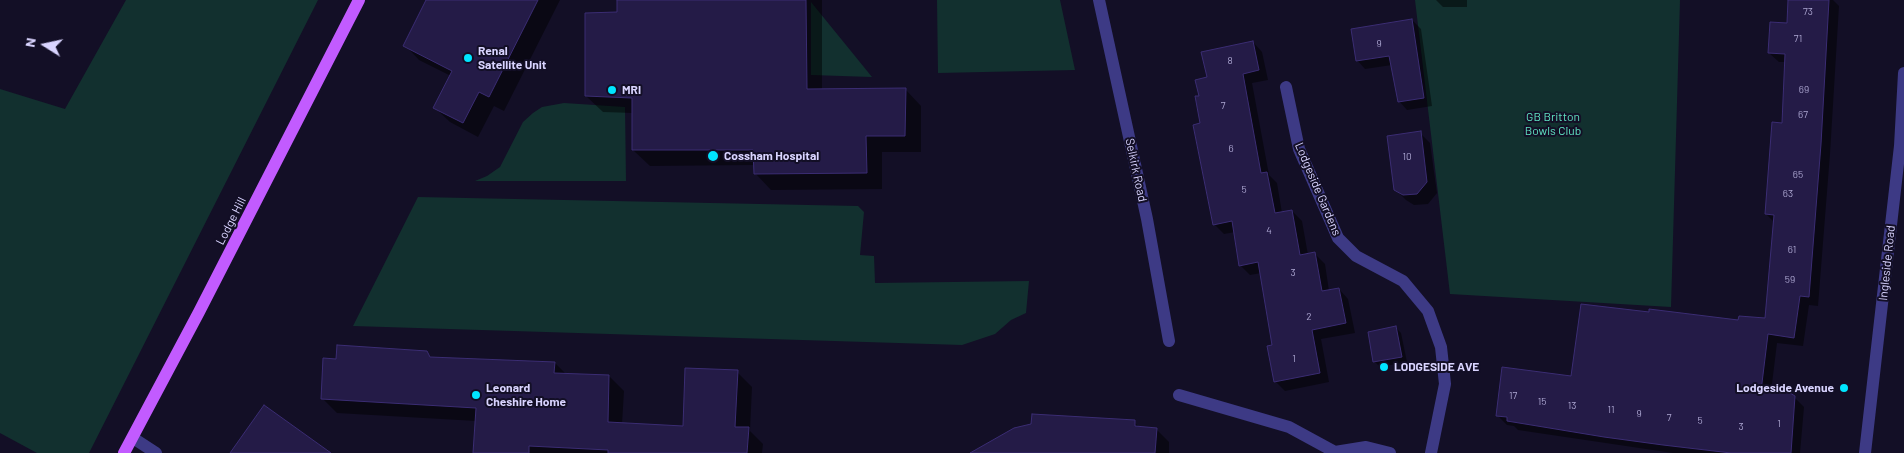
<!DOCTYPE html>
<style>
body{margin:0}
#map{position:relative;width:1904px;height:453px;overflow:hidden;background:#130f26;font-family:Barlow,sans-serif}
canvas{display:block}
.north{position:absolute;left:20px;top:20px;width:50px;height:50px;-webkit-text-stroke:4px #130f26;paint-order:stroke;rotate:280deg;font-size:14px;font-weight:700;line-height:20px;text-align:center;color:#d9d4ff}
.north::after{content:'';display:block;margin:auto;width:18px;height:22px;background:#d9d4ff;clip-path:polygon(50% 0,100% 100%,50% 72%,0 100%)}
</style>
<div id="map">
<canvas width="1904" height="453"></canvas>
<div class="north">N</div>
</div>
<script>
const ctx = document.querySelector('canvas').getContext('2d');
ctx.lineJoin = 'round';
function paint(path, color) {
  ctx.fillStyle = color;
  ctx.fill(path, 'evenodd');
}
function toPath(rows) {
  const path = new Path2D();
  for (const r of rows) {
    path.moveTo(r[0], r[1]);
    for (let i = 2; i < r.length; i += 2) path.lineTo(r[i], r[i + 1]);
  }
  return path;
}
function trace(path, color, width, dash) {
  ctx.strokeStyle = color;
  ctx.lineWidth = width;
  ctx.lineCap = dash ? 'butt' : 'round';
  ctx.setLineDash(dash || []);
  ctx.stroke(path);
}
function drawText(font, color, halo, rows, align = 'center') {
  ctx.font = font + ' Barlow,sans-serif';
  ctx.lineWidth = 4;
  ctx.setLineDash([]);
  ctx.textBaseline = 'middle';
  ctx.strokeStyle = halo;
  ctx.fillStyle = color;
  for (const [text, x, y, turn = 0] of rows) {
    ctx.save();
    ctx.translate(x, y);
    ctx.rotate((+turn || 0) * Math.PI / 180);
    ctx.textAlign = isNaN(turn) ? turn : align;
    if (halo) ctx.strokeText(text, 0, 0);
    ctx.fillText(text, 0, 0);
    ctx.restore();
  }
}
paint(toPath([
 [126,0,318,0,89,453,37,453,0,433,0,89,65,109],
 [937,0,1060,0,1075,70,938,73],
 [1415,0,1680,0,1671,307,1450,294],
 [811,2,872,77,811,75],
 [564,103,625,107,626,181,475,181,487,176,500,167,523,122,533,113,542,107],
 [418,197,858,206,864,212,860,255,874,256,875,283,1029,281,1026,313,1011,320,995,334,962,345,353,326]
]), '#12302f');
paint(toPath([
 [428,0,560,0,504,111,494,106,478,137,450,122,435,108,451,76,419,60,405,45],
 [618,0,822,0,822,90,905,89,921,106,921,152,882,152,882,189,771,190,755,173,755,165,650,166,633,150,633,113,603,112,586,96,619,14],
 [1436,0,1467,0,1467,7,1443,7],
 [1790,0,1833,0,1839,6,1830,154,1818,306,1809,305,1803,346,1777,343,1771,392,1794,397,1804,407,1800,453,1673,453,1518,430,1514,426,1507,425,1498,416,1573,378,1739,321,1767,320,1775,223,1766,214,1784,124,1786,62,1779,62,1769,53,1788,25],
 [1412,20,1421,29,1432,106,1407,110,1399,101,1392,65,1365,69,1357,60],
 [1253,42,1262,52,1268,80,1252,83,1269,175,1277,183,1282,213,1292,211,1302,221,1308,255,1315,254,1325,264,1329,291,1339,289,1348,299,1355,333,1321,339,1329,382,1285,391,1275,381,1273,346,1261,273,1250,275,1240,265,1235,232,1224,234,1214,224,1202,124,1201,97,1208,78],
 [1420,133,1430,143,1437,193,1428,204,1414,205,1406,200,1395,189],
 [1396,328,1401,333,1407,362,1380,367,1375,362],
 [427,352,433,359,555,363,566,374,609,376,624,391,622,424,684,427,737,372,752,387,750,431,763,444,762,453,474,453,476,421,337,413,322,398,337,360],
 [1134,422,1140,428,1156,429,1169,442,1169,453,999,453]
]), '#0007');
const building = toPath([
 [426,0,538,0,489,97,479,92,463,123,433,108,452,71,403,46,426,0],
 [617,0,806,0,807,89,906,88,905,136,866,136,867,173,754,174,753,150,632,150,632,98,585,96,585,13,617,12,617,0],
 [1788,0,1829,0,1821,144,1809,297,1800,296,1794,338,1768,334,1761,391,1785,390,1795,396,1791,453,1731,453,1663,445,1604,437,1507,421,1507,417,1496,416,1502,367,1571,376,1581,304,1649,312,1649,309,1738,320,1739,316,1765,318,1774,215,1765,214,1772,122,1782,123,1785,54,1768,53,1770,22,1787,23,1788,0],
 [1412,19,1424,98,1398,102,1389,56,1356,61,1351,29,1412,19],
 [1253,41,1259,70,1243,74,1261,173,1267,172,1275,213,1292,210,1300,255,1315,252,1322,291,1339,288,1346,323,1312,330,1320,373,1274,382,1267,346,1272,345,1258,262,1239,266,1232,221,1213,225,1193,125,1200,123,1195,96,1199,96,1195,80,1207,77,1201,52,1253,41],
 [1421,131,1427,182,1417,194,1403,195,1394,190,1387,136,1421,131],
 [1396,326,1402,357,1373,362,1368,332,1396,326],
 [337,345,427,351,430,357,555,362,554,373,609,375,608,422,683,426,685,368,738,370,735,427,749,427,747,453,608,453,608,450,529,446,529,453,473,453,476,408,321,399,323,358,336,359,337,345],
 [264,405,331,453,230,453,264,405],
 [1032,414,1135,420,1135,426,1157,428,1155,453,970,453,1014,428,1031,424,1032,414]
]);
paint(building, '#241b47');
trace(building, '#3b2d73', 1);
trace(toPath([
 [1099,0,1147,219,1169,341],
 [1286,87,1299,149,1338,238,1356,256,1403,281,1428,311,1441,347,1445,384,1431,453],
 [1179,395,1289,427,1335,452],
 [133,438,156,453],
 [1335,452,1366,447,1390,453],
 [1865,453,1900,146,1904,73]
]), '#3d3a85', 12);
trace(toPath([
 [124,453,199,312,359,0]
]), '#c25bff', 12);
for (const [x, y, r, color] of [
 [468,58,5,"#00e5ff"],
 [612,90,5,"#00e5ff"],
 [713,156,6,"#00e5ff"],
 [1384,367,5,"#00e5ff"],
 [1844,388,5,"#00e5ff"],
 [476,395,5,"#00e5ff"]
]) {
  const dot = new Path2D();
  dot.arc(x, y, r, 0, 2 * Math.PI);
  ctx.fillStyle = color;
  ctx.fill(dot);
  trace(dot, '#130f26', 2);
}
drawText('10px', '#aca6d1', null, [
 ["73",1808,12],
 ["71",1798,39],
 ["9",1379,44],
 ["8",1230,61],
 ["69",1804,90],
 ["7",1223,106],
 ["67",1803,115],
 ["6",1231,149],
 ["10",1407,157],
 ["65",1798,175],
 ["5",1244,190],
 ["63",1788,194],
 ["4",1269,231],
 ["61",1792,250],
 ["3",1293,273],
 ["59",1790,280],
 ["2",1309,317],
 ["1",1294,359],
 ["17",1513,396],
 ["15",1542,402],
 ["13",1572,406],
 ["11",1611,410],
 ["9",1639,414],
 ["7",1669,418],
 ["5",1700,421],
 ["1",1779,424],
 ["3",1741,427]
]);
drawText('bold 12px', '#d9d4ff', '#130f26', [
 ["Renal",478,51],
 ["Satellite Unit",478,65],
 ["MRI",622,90],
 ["Cossham Hospital",724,156],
 ["LODGESIDE AVE",1394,367],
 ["Leonard",486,388],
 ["Cheshire Home",486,402],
 ["Lodgeside Avenue",1834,388,"right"]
], 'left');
drawText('12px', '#5fe0c0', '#130f26', [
 ["GB Britton",1553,117],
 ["Bowls Club",1553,131]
]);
drawText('12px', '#d9d4ff', '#130f26', [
 ["Selkirk Road",1136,170,78],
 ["Lodgeside Gardens",1318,189,67],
 ["Lodge Hill",231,221,-63],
 ["Ingleside Road",1887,263,-84]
]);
</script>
